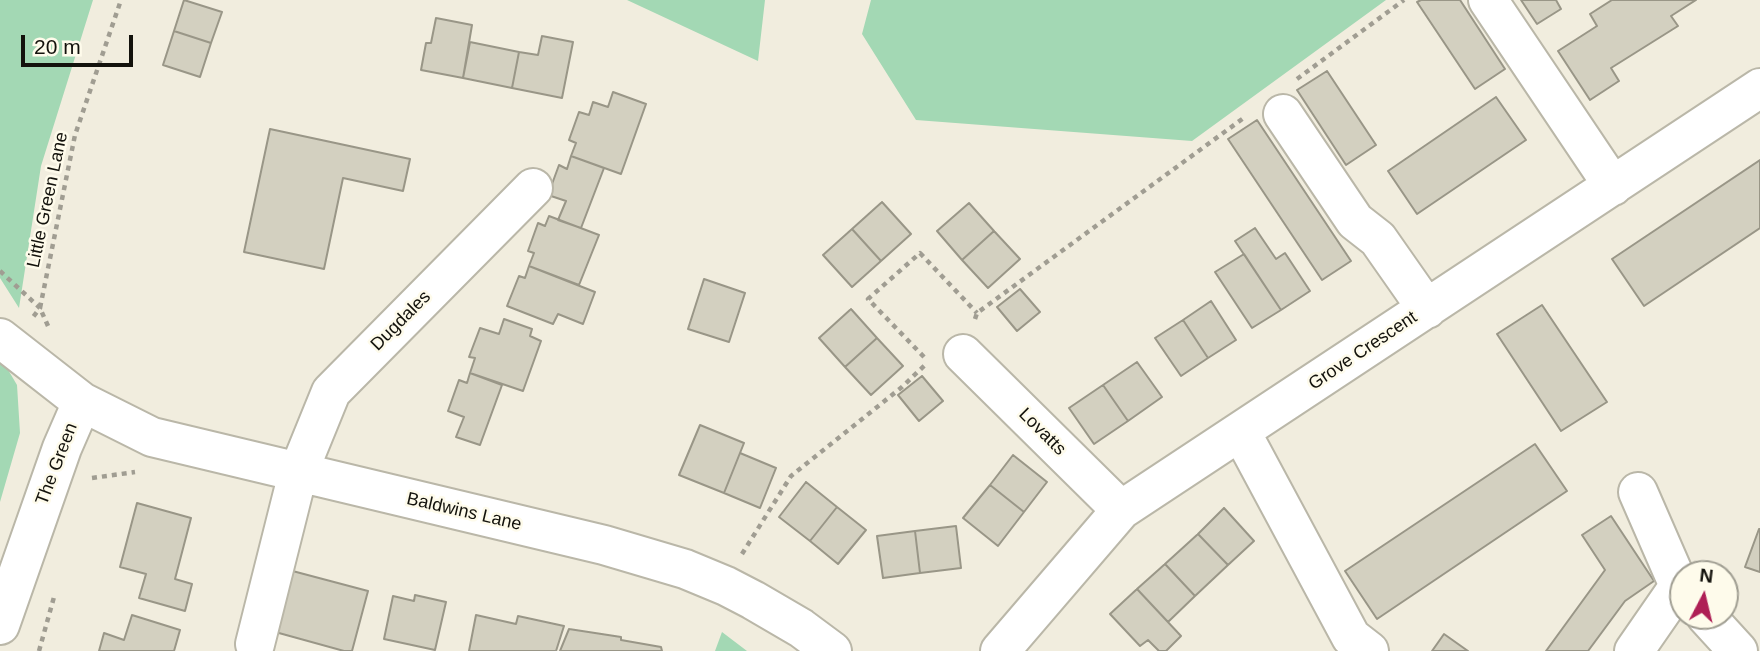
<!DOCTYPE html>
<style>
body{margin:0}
#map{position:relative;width:1760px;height:651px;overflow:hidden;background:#f1edde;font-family:Helvetica,sans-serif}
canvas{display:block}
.north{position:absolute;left:1669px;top:560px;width:70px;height:70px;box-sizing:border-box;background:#fefbeb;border:2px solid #a09e92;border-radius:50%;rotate:7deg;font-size:19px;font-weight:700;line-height:28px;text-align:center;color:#13120c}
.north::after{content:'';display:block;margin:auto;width:24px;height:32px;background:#ae1f55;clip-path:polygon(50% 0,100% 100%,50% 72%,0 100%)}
.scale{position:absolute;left:21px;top:35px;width:112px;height:32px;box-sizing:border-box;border:4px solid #13120c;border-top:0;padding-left:9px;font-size:21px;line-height:24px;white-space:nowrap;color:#13120c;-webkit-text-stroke:5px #fefbeb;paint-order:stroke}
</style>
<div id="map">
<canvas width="1760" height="651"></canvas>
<div class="north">N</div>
<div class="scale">20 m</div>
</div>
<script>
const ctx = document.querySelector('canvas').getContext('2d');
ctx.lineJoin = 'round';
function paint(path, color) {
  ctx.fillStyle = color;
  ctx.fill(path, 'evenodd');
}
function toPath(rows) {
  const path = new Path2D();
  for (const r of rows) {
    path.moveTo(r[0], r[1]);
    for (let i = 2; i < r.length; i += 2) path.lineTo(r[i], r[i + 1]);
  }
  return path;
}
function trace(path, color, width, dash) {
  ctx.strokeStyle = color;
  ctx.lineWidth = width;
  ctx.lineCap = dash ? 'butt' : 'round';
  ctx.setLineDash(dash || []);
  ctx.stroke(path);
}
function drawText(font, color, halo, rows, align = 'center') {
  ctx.font = font + ' Helvetica,sans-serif';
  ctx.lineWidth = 5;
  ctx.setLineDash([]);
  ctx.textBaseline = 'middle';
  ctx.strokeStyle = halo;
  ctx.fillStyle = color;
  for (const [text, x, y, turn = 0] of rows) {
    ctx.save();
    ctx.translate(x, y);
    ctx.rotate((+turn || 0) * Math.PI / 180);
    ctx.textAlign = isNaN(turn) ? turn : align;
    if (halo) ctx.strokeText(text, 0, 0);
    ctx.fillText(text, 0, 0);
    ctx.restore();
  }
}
paint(toPath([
 [0,0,93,0,41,166,19,308,0,278],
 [627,0,765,0,758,61],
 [871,0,1386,0,1192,141,916,120,862,34],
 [0,362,7,368,17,385,20,433,0,502],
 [722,632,747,651,715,651]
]), '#a3d8b4');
const building = toPath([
 [184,0,222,12,211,43,174,31,184,0],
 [1421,0,1460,0,1505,69,1475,89,1417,2,1421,0],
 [1521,0,1556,0,1561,9,1537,24,1521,0],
 [1612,0,1696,0,1671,16,1678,26,1611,68,1619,81,1590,100,1558,51,1597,26,1590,14,1612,0],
 [436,18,472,25,463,78,421,70,426,43,431,43,436,18],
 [174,31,211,43,200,77,163,65,174,31],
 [542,36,573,42,562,98,512,88,519,52,538,55,542,36],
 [470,42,519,52,512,88,463,78,470,42],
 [1327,71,1376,145,1346,165,1297,90,1327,71],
 [613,92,646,104,621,174,571,156,576,143,569,140,579,112,589,115,593,102,608,107,613,92],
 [1496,97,1526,140,1417,214,1388,171,1496,97],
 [1257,120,1351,261,1322,280,1228,139,1257,120],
 [270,129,410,159,403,191,343,178,324,269,244,252,270,129],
 [571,156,604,168,581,228,558,220,566,201,548,195,559,165,567,169,571,156],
 [1760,160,1760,228,1644,306,1612,259,1760,160],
 [882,202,911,234,881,261,852,229,882,202],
 [969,203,994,231,962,260,937,231,969,203],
 [549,216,599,235,579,285,529,266,534,253,528,251,538,223,545,226,549,216],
 [1255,228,1276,259,1285,253,1310,291,1281,310,1235,241,1255,228],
 [852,229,881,261,852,287,823,255,852,229],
 [994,231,1020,259,988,288,962,260,994,231],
 [1244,254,1281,310,1252,328,1215,272,1244,254],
 [529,266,595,292,583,324,558,314,553,324,507,306,519,276,525,278,529,266],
 [704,279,745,293,729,342,688,329,704,279],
 [1020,289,1040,312,1017,331,997,307,1020,289],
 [1211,301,1236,340,1208,358,1183,320,1211,301],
 [1542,305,1607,402,1561,431,1497,334,1542,305],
 [851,309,877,338,845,367,819,338,851,309],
 [504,319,532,329,530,336,541,341,523,391,470,373,475,358,469,357,480,328,499,334,504,319],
 [1183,320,1208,358,1181,376,1155,338,1183,320],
 [877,338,903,366,871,395,845,367,877,338],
 [1137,362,1162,397,1128,421,1103,385,1137,362],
 [470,373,502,385,480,445,456,437,464,417,448,411,459,380,467,383,470,373],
 [922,376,943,401,919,421,898,395,922,376],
 [1103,385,1128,421,1094,444,1069,408,1103,385],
 [700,425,744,443,724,493,679,475,700,425],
 [1535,444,1567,491,1377,619,1345,571,1535,444],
 [740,453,776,468,760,508,724,493,740,453],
 [1013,455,1047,482,1024,512,990,485,1013,455],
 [806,482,837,507,810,541,779,517,806,482],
 [990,485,1024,512,998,546,963,518,990,485],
 [137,503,191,518,175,579,192,584,185,611,139,598,146,574,120,567,137,503],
 [837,507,866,530,838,564,810,541,837,507],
 [1224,508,1254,541,1228,565,1198,534,1224,508],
 [1611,516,1654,581,1625,601,1588,651,1546,651,1605,570,1582,535,1611,516],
 [956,526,961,568,920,573,915,531,956,526],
 [1759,529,1760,529,1760,572,1745,567,1759,529],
 [915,531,920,573,883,578,877,536,915,531],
 [1198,534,1228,565,1195,596,1165,564,1198,534],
 [1165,564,1195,596,1168,622,1137,589,1165,564],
 [285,569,368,591,352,651,344,651,268,630,285,569],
 [1137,589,1181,636,1166,651,1159,651,1148,640,1140,646,1110,614,1137,589],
 [415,595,446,602,435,650,384,639,393,596,414,601,415,595],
 [132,615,180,630,174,651,99,651,104,633,124,640,132,615],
 [476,615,516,624,518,616,564,626,556,651,469,651,476,615],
 [569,629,621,637,621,640,661,647,662,651,560,651,569,629],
 [1444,634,1468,651,1432,651,1444,634]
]);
paint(building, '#d3d0c0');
trace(building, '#999687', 2);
const minor = toPath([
 [1488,0,1613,186],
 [1283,114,1355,221,1378,239,1427,309],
 [0,338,82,402,152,437,604,545,685,569,726,586,753,600,801,628,832,651],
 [963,354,1121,510],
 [1241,432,1351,637,1369,651],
 [1706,616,1738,651],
 [0,625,62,448,82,402],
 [255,644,298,473,331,392,533,188],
 [1000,651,1121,510,1760,88],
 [1634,651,1679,586,1638,492]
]);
trace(minor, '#bab7a8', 42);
trace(toPath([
 [1297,79,1404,0],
 [0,271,40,308,33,317],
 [975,319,977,313,1245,117],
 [48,326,40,308,75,135,121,0],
 [924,357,868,299,920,253,977,313],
 [92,478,135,472],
 [742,554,791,476,902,387,926,364],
 [39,651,54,597]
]), '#a09d92', 4.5, [5, 5]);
trace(minor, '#fff', 38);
drawText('18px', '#13120c', '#fefbeb', [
 ["Little Green Lane",48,200,-78],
 ["Dugdales",401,321,-45],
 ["Grove Crescent",1363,351,-34],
 ["Lovatts",1042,432,45],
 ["The Green",57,464,-69],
 ["Baldwins Lane",464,512,13]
]);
</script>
